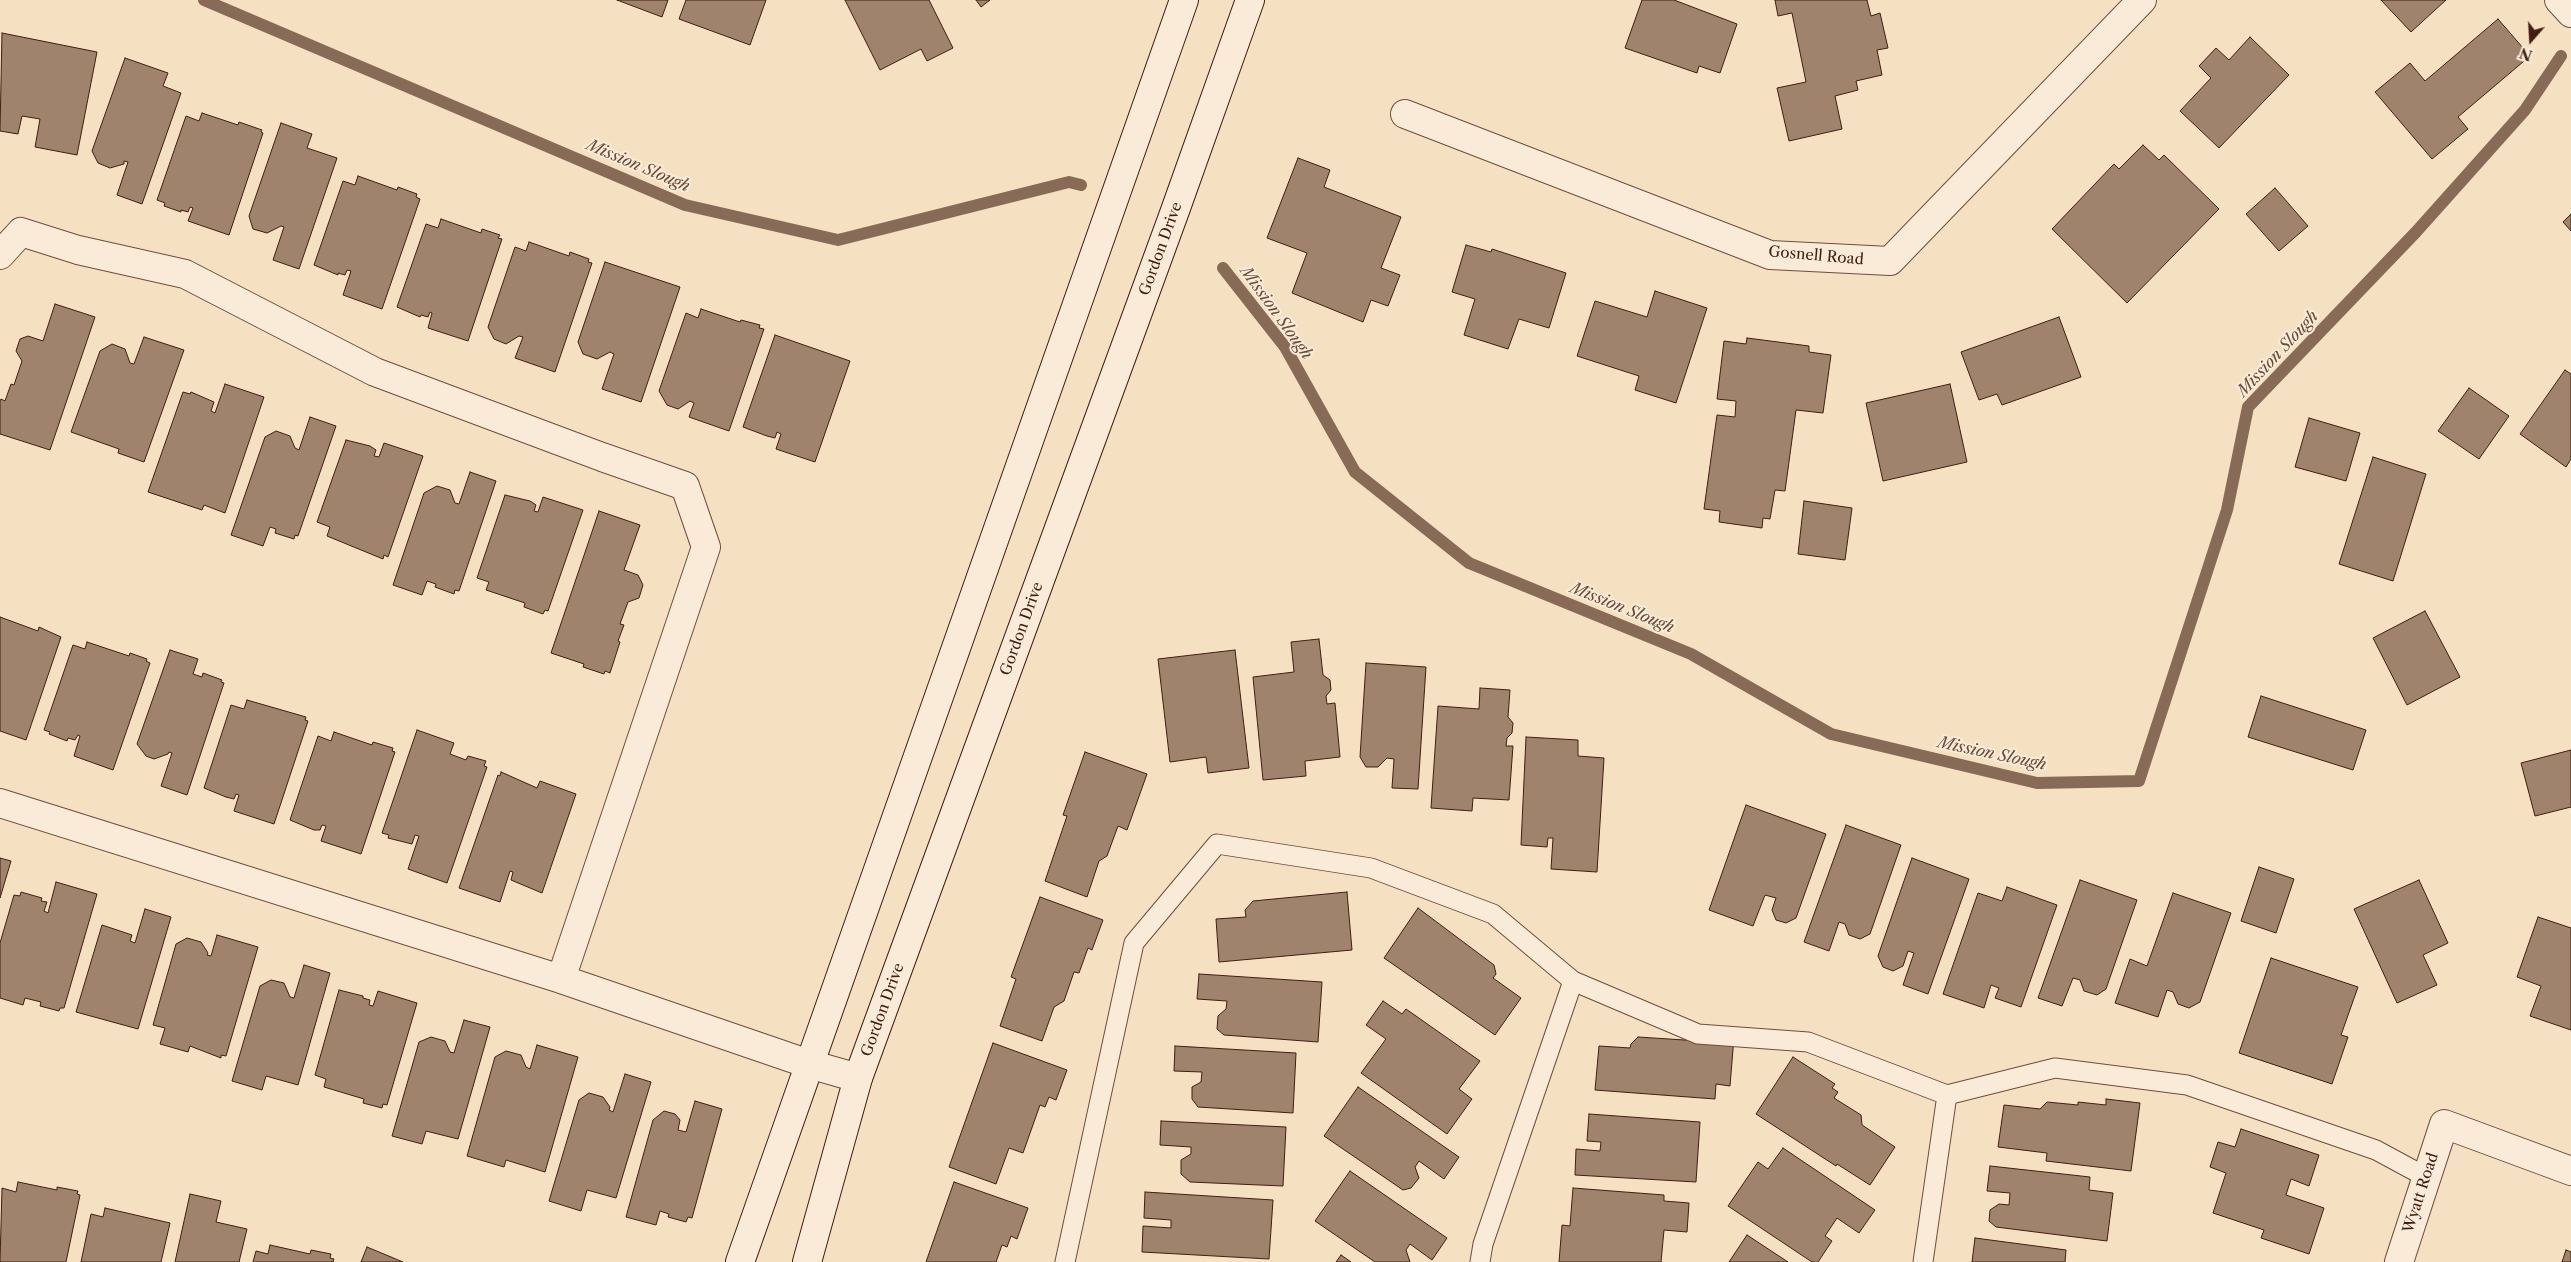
<!DOCTYPE html>
<style>
body{margin:0}
#map{position:relative;width:2571px;height:1262px;overflow:hidden;background:#f6e0c2;font-family:"Libre Caslon Text",serif}
canvas{display:block}
.north{position:absolute;left:2506px;top:15px;width:50px;height:50px;-webkit-text-stroke:4px #f9ebd7;paint-order:stroke;rotate:199deg;font-size:14px;font-weight:700;line-height:20px;text-align:center;color:#411e11}
.north::after{content:'';display:block;margin:auto;width:18px;height:22px;background:#411e11;clip-path:polygon(50% 0,100% 100%,50% 72%,0 100%)}
</style>
<div id="map">
<canvas width="2571" height="1262"></canvas>
<div class="north">N</div>
</div>
<script>
const ctx = document.querySelector('canvas').getContext('2d');
ctx.lineJoin = 'round';
function toPath(rows) {
  const path = new Path2D();
  for (const r of rows) {
    path.moveTo(r[0], r[1]);
    for (let i = 2; i < r.length; i += 2) path.lineTo(r[i], r[i + 1]);
  }
  return path;
}
function trace(path, color, width, dash) {
  ctx.strokeStyle = color;
  ctx.lineWidth = width;
  ctx.lineCap = dash ? 'butt' : 'round';
  ctx.setLineDash(dash || []);
  ctx.stroke(path);
}
function paint(path, color) {
  ctx.fillStyle = color;
  ctx.fill(path, 'evenodd');
}
function drawText(font, color, halo, rows, align = 'center') {
  ctx.font = font + ' "Libre Caslon Text",serif';
  ctx.lineWidth = 4;
  ctx.setLineDash([]);
  ctx.textBaseline = 'middle';
  ctx.strokeStyle = halo;
  ctx.fillStyle = color;
  for (const [text, x, y, turn = 0] of rows) {
    ctx.save();
    ctx.translate(x, y);
    ctx.rotate((+turn || 0) * Math.PI / 180);
    ctx.textAlign = isNaN(turn) ? turn : align;
    if (halo) ctx.strokeText(text, 0, 0);
    ctx.fillText(text, 0, 0);
    ctx.restore();
  }
}
trace(toPath([
 [204,0,685,205,838,240,1069,182,1081,185],
 [1223,268,1285,347,1355,472,1469,563,1691,654,1831,734,2037,783,2139,781,2227,510,2248,407,2416,232,2525,110,2561,56]
]), '#886b57', 12);
const building = toPath([
 [617,0,668,0,662,17,617,0],
 [686,0,766,0,750,45,679,19,686,0],
 [845,0,929,0,953,48,927,61,921,49,880,70,845,0],
 [976,0,990,0,981,7,976,0],
 [1642,0,1674,0,1737,24,1720,73,1699,66,1697,73,1625,48,1642,0],
 [1775,0,1867,0,1871,16,1880,13,1888,48,1877,50,1882,75,1856,81,1858,90,1835,96,1842,129,1789,141,1777,88,1806,82,1792,13,1778,16,1775,0],
 [2381,0,2446,0,2411,32,2381,0],
 [2498,19,2530,56,2458,117,2468,129,2432,159,2375,92,2410,63,2425,81,2498,19],
 [2,33,97,52,77,155,35,147,40,119,22,116,18,134,0,131,2,33],
 [2250,37,2289,75,2219,148,2180,111,2211,78,2199,66,2216,48,2229,60,2250,37],
 [125,58,168,73,163,86,181,93,142,204,117,195,128,162,124,161,124,164,110,168,98,163,92,151,125,58],
 [202,113,238,125,239,122,262,130,261,132,263,133,229,235,188,221,193,208,190,207,188,212,181,210,181,212,164,206,165,203,157,200,186,116,199,121,202,113],
 [281,123,312,134,307,148,337,158,299,269,273,260,284,227,281,226,267,233,253,229,249,216,281,123],
 [2143,145,2159,160,2164,155,2219,209,2127,303,2052,229,2114,164,2119,169,2143,145],
 [1298,158,1330,170,1324,187,1401,217,1381,268,1400,275,1388,306,1371,300,1363,322,1292,293,1307,253,1267,238,1298,158],
 [358,176,397,190,398,187,417,194,416,197,420,199,382,309,343,295,351,271,347,270,345,275,338,273,338,275,314,265,343,181,355,185,358,176],
 [2275,188,2308,226,2279,251,2246,214,2275,188],
 [2571,214,2571,231,2563,222,2571,214],
 [441,219,481,233,482,229,500,235,498,238,502,239,468,341,428,328,432,313,430,312,428,317,421,315,420,317,397,307,426,224,438,228,441,219],
 [529,242,569,256,570,252,589,259,588,262,592,263,555,372,515,358,523,337,519,336,506,344,494,339,488,327,515,247,526,251,529,242],
 [1466,245,1491,252,1492,249,1566,273,1549,328,1519,319,1508,349,1464,335,1475,299,1452,292,1466,245],
 [605,262,680,287,641,402,602,389,614,354,610,352,597,359,583,354,578,342,605,262],
 [1655,291,1707,308,1676,403,1635,390,1639,376,1577,356,1595,301,1647,317,1655,291],
 [55,304,95,317,50,450,0,434,0,401,1,399,5,401,11,384,14,385,22,361,16,351,20,339,28,336,43,341,55,304],
 [701,309,740,322,741,320,760,325,759,328,764,329,729,431,689,417,694,403,690,401,678,409,667,405,659,391,686,313,698,318,701,309],
 [2059,317,2081,377,2002,405,1997,394,1979,400,1961,352,2059,317],
 [775,335,850,361,815,462,776,449,781,434,777,432,775,438,767,436,743,427,775,335],
 [144,337,184,350,144,462,118,453,119,449,71,432,100,351,112,344,125,349,130,363,134,364,144,337],
 [1747,338,1809,346,1809,352,1831,355,1823,413,1796,410,1785,491,1775,490,1770,519,1763,518,1762,528,1719,522,1720,511,1704,509,1717,415,1735,417,1736,401,1717,399,1724,341,1746,344,1747,338],
 [2565,370,2571,374,2571,459,2566,467,2520,434,2565,370],
 [225,384,264,397,225,513,204,505,202,510,148,492,183,392,190,394,191,392,214,402,211,411,215,413,225,384],
 [1950,384,1967,462,1883,481,1866,403,1950,384],
 [2469,388,2509,416,2479,459,2438,431,2469,388],
 [310,417,336,426,298,536,295,535,294,539,275,533,276,529,270,527,263,546,231,535,265,437,276,431,290,436,295,448,299,450,310,417],
 [2309,418,2360,433,2346,481,2295,467,2309,418],
 [346,440,370,446,376,450,374,456,379,457,384,443,423,456,388,557,384,555,383,559,327,536,330,527,317,522,346,440],
 [2373,457,2426,474,2393,581,2339,564,2373,457],
 [470,472,496,481,459,591,455,590,454,594,435,587,436,584,427,581,422,595,393,585,424,493,437,486,450,490,455,503,459,504,470,472],
 [505,495,530,501,536,505,534,511,538,512,543,497,583,510,548,611,545,610,543,614,524,607,525,603,486,590,489,582,477,578,505,495],
 [1804,501,1852,508,1845,560,1798,554,1804,501],
 [599,511,640,525,624,570,638,575,643,585,639,598,628,602,620,624,624,625,618,641,620,642,610,673,605,671,604,674,583,667,584,664,551,653,599,511],
 [2425,611,2460,677,2407,705,2373,638,2425,611],
 [0,617,38,631,39,627,61,637,26,740,0,731,0,617],
 [1319,639,1323,675,1330,680,1331,690,1326,696,1327,704,1335,703,1340,757,1305,761,1306,776,1263,780,1253,677,1294,672,1291,642,1319,639],
 [87,642,129,656,130,653,147,659,146,661,150,663,113,770,74,756,80,736,78,735,75,740,68,738,67,741,49,734,50,732,44,730,73,645,85,649,87,642],
 [170,650,198,659,193,674,202,677,203,673,222,680,221,682,224,683,187,795,161,786,172,753,169,752,168,754,154,759,146,756,137,744,170,650],
 [1235,650,1249,768,1208,773,1206,757,1170,762,1158,659,1235,650],
 [1366,663,1426,667,1418,789,1392,788,1394,759,1387,758,1378,767,1366,767,1360,757,1366,663],
 [1480,688,1510,690,1508,717,1513,723,1512,733,1507,738,1506,746,1513,746,1509,800,1473,798,1472,811,1431,808,1438,706,1479,709,1480,688],
 [2261,696,2366,730,2353,770,2248,737,2261,696],
 [247,700,306,717,305,720,308,721,274,824,234,811,239,795,236,794,234,799,226,797,204,788,231,705,244,709,247,700],
 [417,730,454,743,450,754,466,760,468,756,486,761,484,766,487,767,447,883,408,869,419,836,415,835,412,844,388,838,389,835,382,833,417,730],
 [334,732,372,745,373,742,393,748,392,751,395,752,361,854,321,841,326,826,322,825,320,830,314,830,290,820,318,736,331,741,334,732],
 [1526,737,1578,740,1578,756,1604,758,1597,872,1551,869,1553,838,1548,838,1547,847,1521,845,1526,737],
 [2571,750,2571,807,2535,816,2521,763,2571,750],
 [1085,752,1147,774,1127,830,1118,826,1107,856,1099,861,1087,897,1045,881,1067,816,1063,815,1085,752],
 [501,772,537,788,540,781,576,794,542,893,511,880,513,872,510,871,500,902,459,888,498,775,500,776,501,772],
 [1746,805,1826,834,1796,918,1786,923,1776,920,1772,910,1776,898,1765,895,1753,926,1709,910,1746,805],
 [1846,825,1901,845,1870,934,1860,939,1849,935,1845,924,1839,922,1829,951,1804,942,1846,825],
 [0,858,11,861,0,898,0,858],
 [1912,858,1969,879,1928,994,1903,985,1914,953,1908,951,1903,966,1893,971,1883,967,1878,956,1912,858],
 [2259,867,2294,879,2276,933,2241,921,2259,867],
 [2080,880,2137,900,2106,989,2097,995,2084,991,2080,980,2073,978,2062,1006,2038,998,2080,880],
 [2419,880,2448,943,2423,955,2437,985,2397,1003,2354,909,2419,880],
 [56,882,97,894,64,1008,60,1008,59,1011,40,1006,41,1002,25,998,23,1005,0,998,0,943,14,895,20,896,21,892,42,898,41,901,47,902,44,911,48,913,56,882],
 [2007,887,2057,905,2021,1007,1995,998,1999,988,1991,985,1984,1008,1943,994,1978,893,2002,901,2007,887],
 [1347,892,1352,950,1219,962,1216,919,1246,917,1245,910,1253,901,1347,892],
 [2173,893,2231,913,2200,1002,2189,1008,2178,1004,2173,992,2167,990,2158,1017,2115,1003,2130,959,2147,966,2173,893],
 [1040,897,1103,920,1092,950,1088,948,1079,973,1074,972,1064,1001,1054,1007,1042,1041,1000,1026,1016,979,1011,977,1040,897],
 [1418,908,1494,965,1496,974,1493,978,1521,998,1495,1035,1384,958,1418,908],
 [145,909,171,917,138,1029,76,1012,102,925,132,935,130,941,135,943,145,909],
 [2538,917,2571,928,2571,1030,2530,1016,2541,986,2517,977,2538,917],
 [217,935,258,947,226,1056,221,1055,221,1058,190,1046,188,1052,160,1044,165,1028,153,1025,176,944,187,938,201,942,208,953,207,955,211,956,217,935],
 [2271,958,2358,987,2341,1035,2348,1037,2332,1084,2239,1053,2271,958],
 [304,965,330,973,298,1085,266,1076,262,1090,232,1081,260,986,271,980,284,983,290,997,294,998,304,965],
 [1199,974,1322,982,1318,1042,1224,1035,1217,1029,1218,1016,1226,1009,1227,1001,1197,999,1199,974],
 [339,990,363,996,363,998,370,1000,369,1005,373,1006,378,991,417,1003,387,1105,383,1104,382,1108,363,1103,364,1099,324,1087,326,1079,315,1075,339,990],
 [1383,1001,1402,1014,1406,1009,1480,1061,1459,1089,1472,1099,1447,1134,1361,1073,1386,1039,1366,1025,1383,1001],
 [464,1020,490,1027,458,1139,426,1131,422,1144,392,1136,419,1042,431,1037,445,1041,450,1052,454,1053,464,1020],
 [1638,1037,1700,1041,1734,1037,1730,1086,1716,1084,1715,1099,1595,1090,1599,1046,1630,1048,1631,1044,1638,1037],
 [993,1043,1067,1070,1056,1100,1049,1097,1045,1107,1040,1105,1023,1153,1009,1148,996,1184,949,1167,993,1043],
 [537,1045,578,1057,545,1172,506,1160,504,1167,467,1156,495,1057,506,1051,521,1055,526,1067,530,1069,537,1045],
 [1175,1046,1296,1053,1293,1113,1198,1107,1192,1099,1192,1087,1201,1082,1202,1072,1174,1071,1175,1046],
 [1793,1057,1835,1084,1832,1088,1838,1092,1834,1098,1861,1115,1862,1125,1895,1147,1870,1185,1837,1164,1836,1166,1756,1114,1793,1057],
 [625,1074,651,1082,616,1198,587,1190,581,1211,549,1201,579,1100,589,1093,603,1097,610,1107,609,1110,613,1112,625,1074],
 [1358,1087,1459,1157,1444,1179,1419,1161,1415,1167,1419,1178,1411,1188,1403,1190,1324,1136,1358,1087],
 [2106,1099,2140,1103,2131,1171,2046,1161,2047,1153,1998,1147,2004,1105,2040,1109,2047,1102,2078,1105,2078,1102,2106,1105,2106,1099],
 [695,1101,722,1109,692,1218,688,1217,686,1222,668,1217,669,1214,660,1211,656,1225,626,1217,653,1120,664,1111,675,1114,680,1120,678,1130,686,1132,695,1101],
 [1589,1114,1700,1122,1696,1182,1575,1175,1576,1149,1600,1151,1601,1142,1587,1141,1589,1114],
 [1161,1121,1286,1127,1283,1186,1190,1182,1181,1174,1181,1160,1191,1154,1191,1147,1160,1145,1161,1121],
 [2241,1129,2319,1155,2309,1186,2291,1179,2286,1195,2324,1208,2309,1254,2261,1238,2264,1230,2213,1213,2226,1173,2210,1167,2218,1142,2235,1147,2241,1129],
 [1783,1148,1875,1210,1859,1233,1837,1218,1825,1236,1832,1241,1818,1262,1812,1262,1728,1206,1758,1162,1768,1169,1783,1148],
 [1990,1166,2090,1177,2089,1190,2113,1193,2107,1241,1996,1227,1989,1221,1990,1210,1999,1204,2009,1205,2010,1193,1987,1191,1990,1166],
 [1350,1171,1447,1238,1432,1260,1410,1244,1406,1250,1410,1262,1375,1262,1315,1221,1350,1171],
 [18,1182,57,1190,57,1187,78,1191,77,1194,80,1195,66,1262,0,1262,2,1188,16,1192,18,1182],
 [954,1182,1028,1208,1017,1239,1011,1236,1007,1247,1002,1245,996,1262,926,1262,954,1182],
 [1573,1188,1664,1195,1664,1201,1689,1203,1687,1232,1664,1230,1661,1262,1559,1262,1562,1225,1570,1226,1573,1188],
 [1145,1192,1273,1200,1269,1259,1142,1252,1143,1226,1171,1228,1171,1220,1144,1218,1145,1192],
 [190,1194,221,1201,216,1222,247,1229,239,1262,175,1262,190,1194],
 [105,1208,170,1223,161,1262,81,1262,91,1214,103,1217,105,1208],
 [1747,1235,1788,1262,1729,1262,1747,1235],
 [1975,1238,2066,1250,2065,1262,1972,1262,1975,1238],
 [270,1245,310,1254,311,1250,331,1254,330,1258,334,1259,333,1262,253,1262,256,1251,268,1254,270,1245],
 [367,1247,403,1262,361,1262,367,1247],
 [2566,1250,2571,1252,2571,1262,2562,1262,2566,1250],
 [1341,1255,1351,1262,1336,1262,1341,1255]
]);
paint(building, '#9f836d');
trace(building, '#411e11', 1);
const service = toPath([
 [1065,1262,1134,943,1217,844,1371,868,1493,914,1573,981,1698,1034,1808,1042,1947,1095,2055,1068,2187,1085,2376,1150,2426,1177],
 [1480,1262,1483,1244,1573,981],
 [1923,1262,1947,1095]
]);
const minor = toPath([
 [2559,0,2571,13],
 [1405,114,1770,255,1890,261,2142,0],
 [0,255,21,232,78,250,185,274,375,372,602,457,685,486,706,547,561,979,0,803],
 [561,979,809,1064,858,1078],
 [2399,1262,2444,1124,2571,1171]
]);
const secondary = toPath([
 [740,1262,1184,0],
 [807,1262,858,1078,1176,208,1250,0]
]);
trace(service, '#6e4e3d', 21);
trace(minor, '#6e4e3d', 30);
trace(secondary, '#411e11', 30);
trace(service, '#f9ebd7', 19);
trace(minor, '#f9ebd7', 28);
trace(secondary, '#f9ebd7', 28);
drawText('15px', '#411e11', '#f9ebd7', [
 ["Gordon Drive",1161,249,-70],
 ["Gosnell Road",1816,256,5],
 ["Gordon Drive",1022,629,-70],
 ["Gordon Drive",883,1010,-70],
 ["Wyatt Road",2421,1193,-72]
]);
drawText('italic 16px', '#6b4b3a', '#f9ebd7', [
 ["Mission Slough",638,166,23],
 ["Mission Slough",1276,313,54],
 ["Mission Slough",2278,354,-47],
 ["Mission Slough",1622,608,22],
 ["Mission Slough",1992,754,12]
]);
</script>
